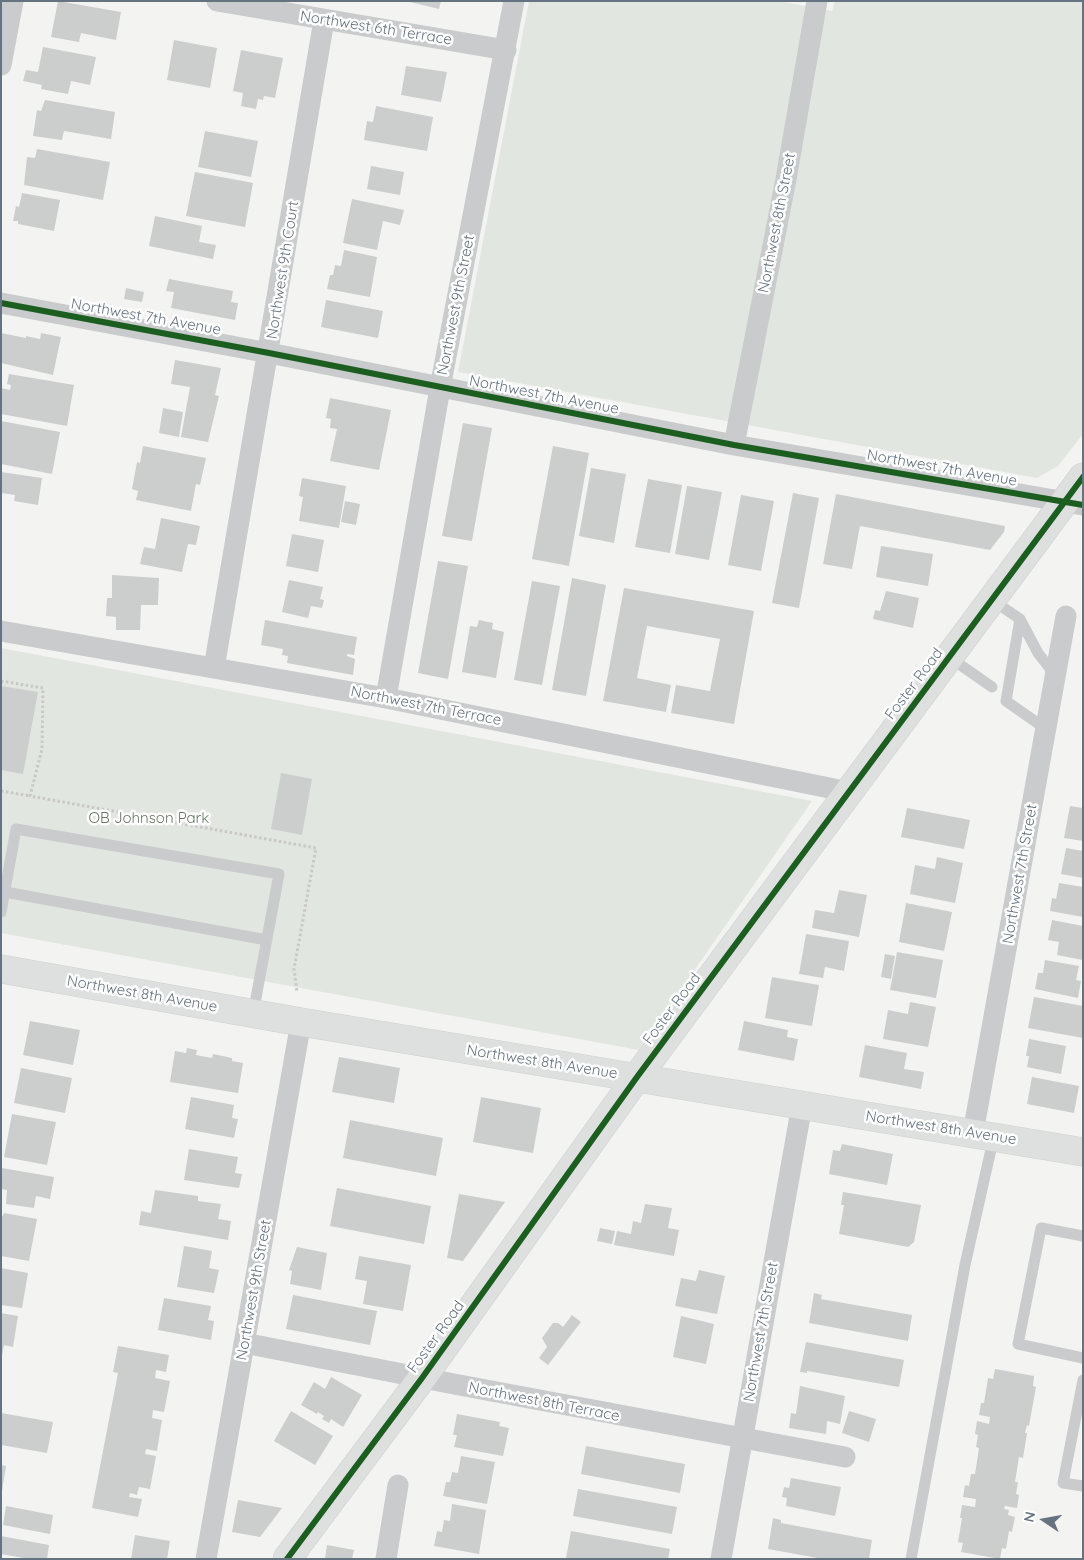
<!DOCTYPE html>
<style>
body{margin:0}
#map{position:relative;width:1084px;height:1560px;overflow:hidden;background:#f3f3f2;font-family:Quicksand,sans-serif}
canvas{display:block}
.frame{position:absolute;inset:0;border:2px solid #657380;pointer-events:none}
.north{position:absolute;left:1019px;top:1495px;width:50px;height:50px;-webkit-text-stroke:4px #fff;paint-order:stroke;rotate:282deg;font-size:14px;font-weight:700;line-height:20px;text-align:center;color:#657380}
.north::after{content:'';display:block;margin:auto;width:18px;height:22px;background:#657380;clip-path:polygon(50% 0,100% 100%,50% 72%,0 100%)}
</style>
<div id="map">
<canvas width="1084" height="1560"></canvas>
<div class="frame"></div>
<div class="north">N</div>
</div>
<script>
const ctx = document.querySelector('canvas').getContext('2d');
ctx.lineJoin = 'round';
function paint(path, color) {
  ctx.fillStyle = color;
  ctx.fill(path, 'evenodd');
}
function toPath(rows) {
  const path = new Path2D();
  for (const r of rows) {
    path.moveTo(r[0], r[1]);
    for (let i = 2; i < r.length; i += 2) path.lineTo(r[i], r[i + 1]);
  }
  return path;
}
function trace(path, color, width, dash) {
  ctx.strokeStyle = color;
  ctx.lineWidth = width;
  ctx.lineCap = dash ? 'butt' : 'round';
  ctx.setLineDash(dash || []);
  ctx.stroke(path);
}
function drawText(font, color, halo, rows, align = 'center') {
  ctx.font = font + ' Quicksand,sans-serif';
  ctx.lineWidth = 5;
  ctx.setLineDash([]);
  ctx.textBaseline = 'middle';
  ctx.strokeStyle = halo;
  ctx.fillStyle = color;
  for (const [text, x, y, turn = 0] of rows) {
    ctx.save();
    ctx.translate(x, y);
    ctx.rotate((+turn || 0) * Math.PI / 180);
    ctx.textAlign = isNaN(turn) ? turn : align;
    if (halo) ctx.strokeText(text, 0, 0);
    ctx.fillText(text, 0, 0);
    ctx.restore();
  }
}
paint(toPath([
 [529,1,778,1,832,11,835,1,1083,1,1083,434,1058,466,1037,478,458,372],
 [1,648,812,801,639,1050,1,933]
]), '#e2e6e0');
paint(toPath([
 [58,1,121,12,116,40,81,33,79,42,51,37],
 [406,1,441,1,439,9],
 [174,40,217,48,210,88,167,80],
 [43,47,96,57,90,85,71,81,68,94,41,89,42,85,23,81,26,70,38,72],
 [241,50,283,58,275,98,264,96,263,100,258,99,256,109,241,106,243,93,233,91],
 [406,66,447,72,441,102,401,95],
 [45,100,115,112,111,139,64,131,62,140,33,136,37,110,41,111],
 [376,106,433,117,427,151,364,140,367,121,373,122],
 [205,131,258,141,251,177,198,167],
 [37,149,110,162,103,200,24,185,27,157,35,158],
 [371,166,404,172,400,195,367,189],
 [195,172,253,183,245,227,186,216],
 [22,193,60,200,54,231,18,224,18,221,13,221,16,206,19,207],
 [352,199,404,210,400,225,383,221,377,250,343,243],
 [155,216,202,226,199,242,216,245,213,259,149,246],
 [344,250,377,257,370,297,327,289,330,275,333,275,335,265,341,266],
 [169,279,233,291,231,302,238,303,235,320,171,308,174,292,166,291],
 [126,288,144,292,142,302,124,299],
 [326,300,383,311,378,338,321,327],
 [1,333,26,338,26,336,40,339,41,333,61,337,53,375,1,363],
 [175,360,221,368,215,395,219,396,208,442,181,437,190,387,171,384],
 [9,374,74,385,67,426,1,414,1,388,10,390,11,385,7,384],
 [330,398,391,410,379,470,330,461,337,429,330,428,331,419,326,418],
 [163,408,183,412,179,437,159,433],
 [1,421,60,432,52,474,1,464],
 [463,423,492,428,472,541,442,536],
 [143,446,206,458,200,485,196,484,191,511,136,500,138,491,132,489,137,462,140,463],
 [553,446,589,453,569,566,532,559],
 [591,468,626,474,614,543,579,536],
 [1,472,42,478,38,505,14,501,15,495,1,493],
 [302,478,346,486,339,528,299,521,303,497,299,496],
 [648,479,682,485,670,553,635,547],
 [687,486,722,492,709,560,675,554],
 [793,493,819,498,799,608,772,603],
 [836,494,1005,526,1004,532,990,550,860,526,852,569,823,564],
 [741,495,774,501,761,571,728,565],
 [345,501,360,504,356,525,341,522],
 [161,518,200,526,196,545,188,544,182,572,140,564,144,547,155,549],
 [292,534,324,540,318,572,286,566],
 [881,546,933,554,928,586,876,577],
 [438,561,468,566,448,679,418,673],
 [112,575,159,578,158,605,141,605,140,630,116,630,116,617,106,616,107,598,112,598],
 [572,578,606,585,586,696,552,690],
 [289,580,323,587,320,599,324,600,322,608,311,606,308,618,282,612],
 [532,581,560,586,542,685,514,680],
 [624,588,754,611,734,724,671,713,676,685,710,691,720,639,647,626,637,678,671,685,666,712,603,701],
 [886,591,919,598,913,628,873,619,875,610,880,611],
 [265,620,357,637,354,655,347,654,347,656,355,659,353,675,287,663,288,656,282,655,283,649,261,645],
 [479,620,493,623,492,629,504,632,496,678,462,672,470,626,477,627],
 [1,686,38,692,23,774,1,770],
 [281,773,312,779,302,835,271,829],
 [1070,806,1083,808,1083,841,1064,838],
 [907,808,970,820,964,849,901,837],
 [1066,848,1083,851,1083,878,1061,874],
 [937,857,963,863,955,903,910,894,915,865,935,869],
 [1059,883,1083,887,1083,917,1050,911,1052,898,1056,899],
 [839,890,867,895,859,937,812,928,815,910,834,913],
 [906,903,952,912,944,951,899,942],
 [1052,920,1083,926,1083,960,1057,955,1059,942,1048,940],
 [806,934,849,941,844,971,825,967,823,978,799,974],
 [897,952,943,960,936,998,890,990],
 [885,954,895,956,891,979,881,977],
 [1045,960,1079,966,1076,980,1081,981,1078,998,1035,989,1038,973,1043,973],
 [772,977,819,985,812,1026,765,1018],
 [1034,997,1083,1006,1083,1038,1028,1028],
 [910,1002,936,1007,928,1047,883,1039,888,1010,908,1014],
 [30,1021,80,1030,73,1065,23,1055],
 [744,1021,788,1030,787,1037,798,1039,794,1061,738,1050],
 [1029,1039,1066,1046,1061,1074,1027,1067,1029,1056,1026,1056],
 [865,1045,907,1053,904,1069,924,1072,921,1089,859,1077],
 [187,1048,197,1050,196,1055,212,1058,213,1054,232,1058,232,1061,243,1063,238,1093,170,1082,175,1051,186,1053],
 [339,1057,400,1068,394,1103,332,1092],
 [21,1068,72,1078,65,1113,14,1103],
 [1032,1077,1079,1086,1074,1113,1027,1104],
 [191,1097,234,1105,232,1118,238,1119,234,1138,185,1129],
 [481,1097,541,1108,533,1153,473,1142],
 [12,1114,56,1122,47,1165,4,1157],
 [350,1120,443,1138,436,1176,343,1158],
 [842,1144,893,1154,887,1185,829,1174,833,1150,840,1151],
 [189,1149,238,1157,235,1173,242,1174,239,1188,184,1180],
 [2,1168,54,1177,50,1199,36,1196,34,1208,6,1204,7,1190,1,1189],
 [337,1188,431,1206,424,1244,330,1226],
 [155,1190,198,1196,198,1201,221,1204,218,1219,231,1221,228,1240,139,1225,141,1211,151,1213],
 [843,1192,921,1205,914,1242,908,1247,839,1234,844,1205,841,1205],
 [459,1194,505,1202,463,1261,447,1258],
 [645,1204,672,1208,668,1228,679,1230,674,1256,614,1245,617,1231,631,1234,633,1221,641,1223],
 [4,1213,37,1219,29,1261,1,1256,1,1219],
 [600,1228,615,1231,612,1244,597,1241],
 [184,1246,212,1251,209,1268,219,1270,214,1293,177,1287],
 [297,1247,327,1253,321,1290,290,1284,292,1271,289,1270],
 [359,1256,411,1265,403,1311,363,1304,367,1281,355,1279],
 [1,1268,28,1273,22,1308,1,1305],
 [699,1270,725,1276,717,1314,675,1306,681,1278,696,1281],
 [814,1293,822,1295,821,1299,912,1315,908,1341,809,1323],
 [293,1295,377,1311,370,1345,286,1329],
 [164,1298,211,1306,208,1320,214,1321,211,1340,158,1330],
 [1,1313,18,1316,13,1347,4,1345,2,1356],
 [572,1315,581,1322,548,1365,539,1358,547,1347,542,1338,553,1323,558,1323,563,1327],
 [681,1316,714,1324,706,1364,673,1357],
 [806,1342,904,1360,899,1387,807,1371,807,1373,800,1372],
 [118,1346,169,1355,166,1372,156,1370,155,1378,170,1381,164,1412,153,1410,152,1418,162,1420,157,1451,146,1449,145,1454,156,1456,150,1489,139,1487,137,1495,130,1493,129,1497,142,1499,138,1517,92,1508,118,1373,113,1372],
 [995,1369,1034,1376,1033,1386,1036,1387,1029,1426,1027,1425,1025,1433,1027,1433,1023,1458,1019,1457,1015,1482,1018,1482,1016,1494,1019,1495,1017,1508,1005,1506,1004,1509,1009,1510,1008,1515,1015,1517,1012,1532,1009,1531,1006,1549,1002,1548,1000,1559,961,1552,963,1543,958,1542,962,1518,960,1518,962,1505,975,1507,976,1499,963,1497,965,1485,969,1486,971,1474,975,1474,979,1448,976,1447,978,1435,975,1434,977,1421,989,1424,990,1417,979,1415,981,1403,984,1403,988,1378,993,1379],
 [331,1377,362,1395,343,1427,331,1419,329,1423,322,1419,324,1416,318,1412,317,1414,301,1405,314,1382,325,1389],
 [800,1386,845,1396,840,1424,827,1421,826,1434,789,1428,791,1413,796,1414],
 [291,1411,333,1436,315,1465,274,1441],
 [849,1411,876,1419,869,1442,842,1433],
 [1,1413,53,1422,47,1453,1,1445],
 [457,1414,500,1422,499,1426,509,1428,503,1456,454,1447,457,1435,453,1435],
 [586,1446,685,1464,680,1493,581,1474],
 [461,1456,495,1462,487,1504,443,1496,446,1482,450,1482,452,1472,458,1473],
 [1,1465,6,1466,2,1491,1,1491],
 [791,1478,841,1487,835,1516,786,1506,787,1498,782,1497,784,1487,789,1488],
 [578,1489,677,1507,672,1534,573,1516],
 [238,1500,282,1508,260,1537,232,1532],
 [452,1504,486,1510,479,1554,434,1546,437,1531,442,1532,444,1520,450,1521],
 [6,1506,53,1515,50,1534,3,1525],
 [773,1518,781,1520,781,1523,872,1540,869,1559,823,1559,768,1549],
 [571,1531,670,1549,668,1559,566,1558],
 [135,1535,170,1541,167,1559,131,1559],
 [1,1536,49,1545,47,1559,29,1559,1,1554],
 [327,1545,354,1550,352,1559,325,1559]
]), '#cccece');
const secondary = toPath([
 [1,969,301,1022,1083,1152],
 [287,1559,422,1378,637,1077,1083,477]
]);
trace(secondary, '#cfd0d0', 29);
trace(toPath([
 [1,681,43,688,42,749,30,796,316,848,294,969,297,992],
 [1,791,30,796]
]), '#c8c8c8', 3, [2.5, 2.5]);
trace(toPath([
 [992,600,1020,619,1038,653,1055,675],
 [1020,619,1006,701,1046,729],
 [949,657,992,687],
 [5,892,267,940],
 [1,912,16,829,279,874,253,1014],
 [1083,1236,1041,1228,1018,1344,1083,1358],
 [1083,1380,1063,1483,1083,1486],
 [911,1559,965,1265,994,1136]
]), '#c9cbcc', 11);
trace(toPath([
 [217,1,506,50],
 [1,65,13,1],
 [1,303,269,353,734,445,1083,505],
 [734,445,786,179,817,1],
 [1,631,386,698,849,792],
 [214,668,324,20],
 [386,698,440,388,514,1],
 [973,1133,1066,616],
 [244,1343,454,1384,845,1457],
 [206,1559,301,1022],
 [386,1559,398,1485],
 [721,1559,802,1105]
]), '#c9cbcc', 21);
trace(secondary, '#dedfdf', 28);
trace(toPath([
 [1,303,269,353,734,445,1083,505],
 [287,1559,422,1378,637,1077,1083,477]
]), '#1b5e20', 6);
drawText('15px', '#657380', '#fff', [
 ["Northwest 6th Terrace",376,28,9],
 ["Northwest 8th Street",777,223,-79],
 ["Northwest 9th Court",283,270,-81],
 ["Northwest 9th Street",456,305,-79],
 ["Northwest 7th Avenue",146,317,10],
 ["Northwest 7th Avenue",544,395,11],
 ["Northwest 7th Avenue",942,468,10],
 ["Foster Road",914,684,-53],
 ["Northwest 7th Terrace",426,706,11],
 ["Northwest 7th Street",1020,874,-80],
 ["Northwest 8th Avenue",142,994,10],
 ["Foster Road",672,1009,-53],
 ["Northwest 8th Avenue",542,1062,9],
 ["Northwest 8th Avenue",941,1128,9],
 ["Northwest 9th Street",254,1290,-80],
 ["Northwest 7th Street",761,1332,-80],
 ["Foster Road",436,1337,-54],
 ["Northwest 8th Terrace",544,1402,11]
]);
drawText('15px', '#677764', '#fff', [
 ["OB Johnson Park",149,818]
]);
</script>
